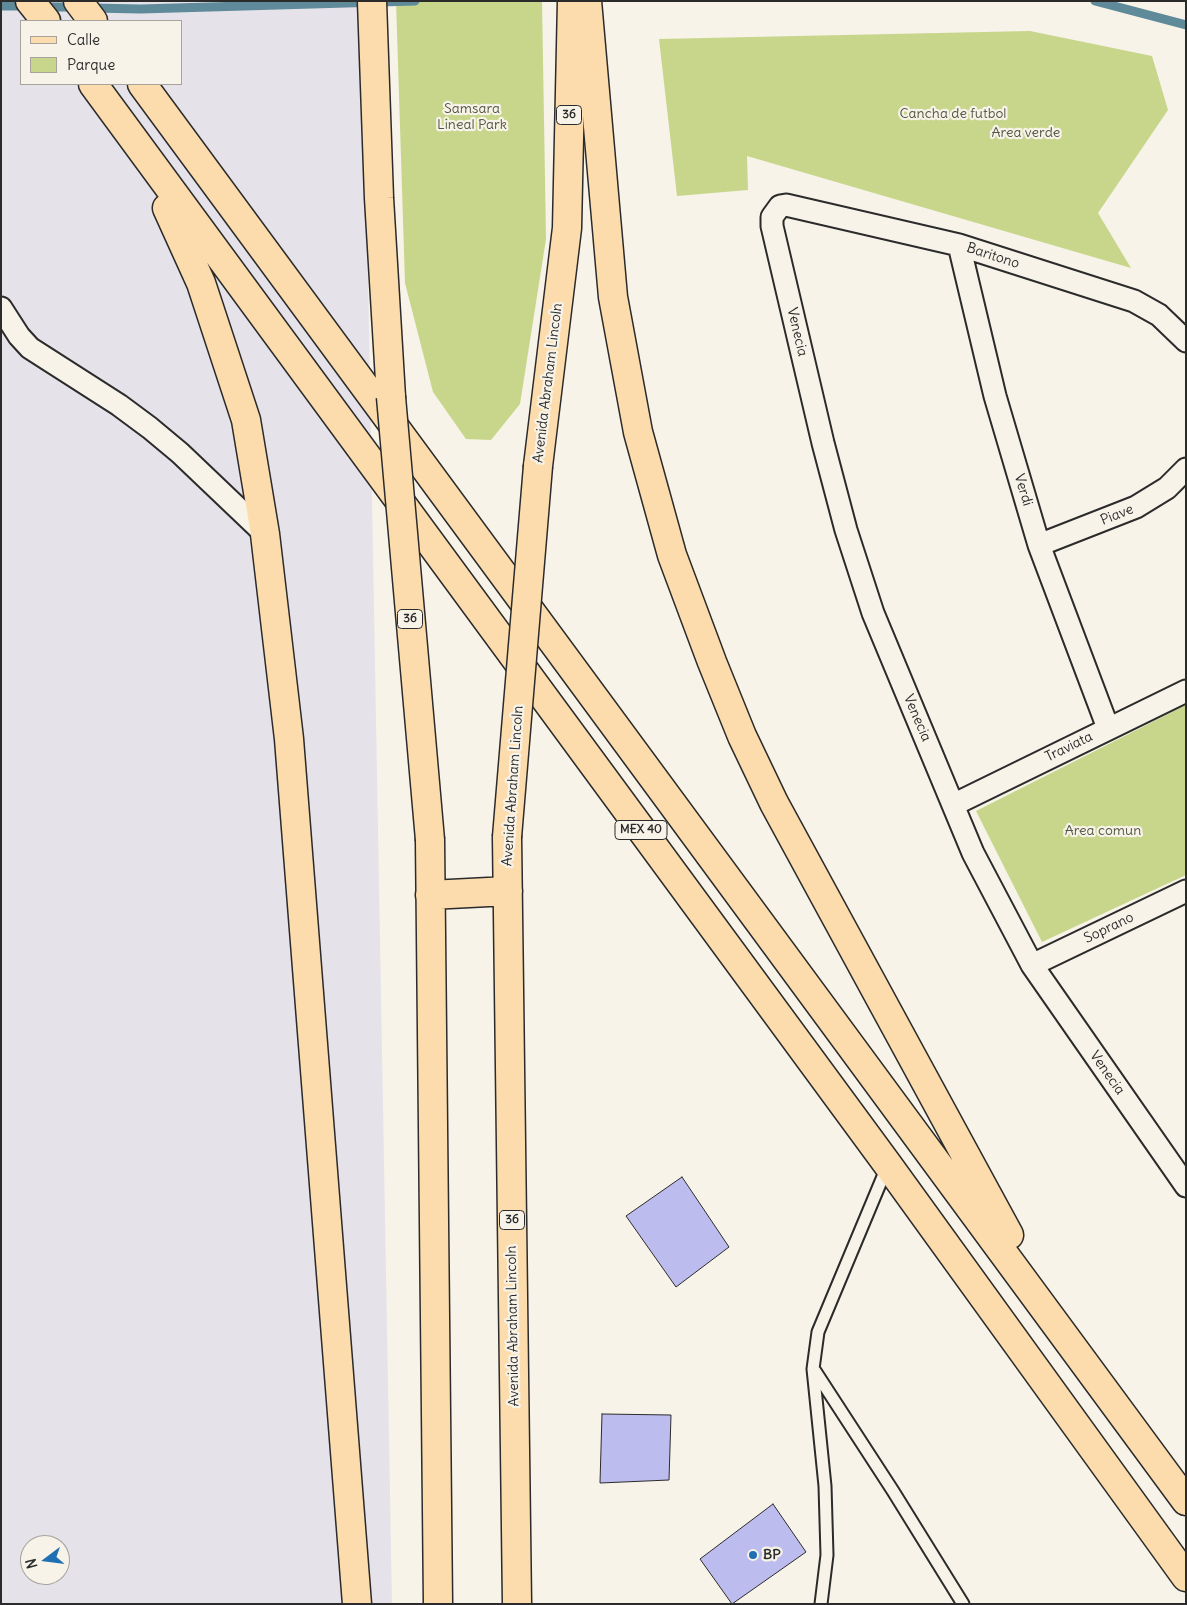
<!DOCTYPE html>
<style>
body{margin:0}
#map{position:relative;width:1187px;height:1605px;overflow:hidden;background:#f7f3e8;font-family:Delius,sans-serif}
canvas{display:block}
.frame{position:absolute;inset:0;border:2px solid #2b2b2b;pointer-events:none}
.legend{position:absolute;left:20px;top:20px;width:162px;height:65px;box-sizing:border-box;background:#f7f3e8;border:1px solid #a5a39c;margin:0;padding:6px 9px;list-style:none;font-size:15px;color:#2b2b2b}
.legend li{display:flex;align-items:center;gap:10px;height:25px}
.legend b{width:25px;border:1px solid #a5a39c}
.north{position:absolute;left:20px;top:1535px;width:50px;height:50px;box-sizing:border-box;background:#f7f3e8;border:1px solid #a5a39c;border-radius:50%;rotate:255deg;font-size:14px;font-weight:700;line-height:20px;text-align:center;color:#2b2b2b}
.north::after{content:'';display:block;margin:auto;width:18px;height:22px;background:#1f6fb2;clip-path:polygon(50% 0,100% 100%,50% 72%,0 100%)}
</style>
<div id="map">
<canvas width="1187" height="1605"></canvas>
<div class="frame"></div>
<ul class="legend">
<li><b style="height:6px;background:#fcdcac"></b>Calle</li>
<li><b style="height:14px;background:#c7d68b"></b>Parque</li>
</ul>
<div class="north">N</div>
</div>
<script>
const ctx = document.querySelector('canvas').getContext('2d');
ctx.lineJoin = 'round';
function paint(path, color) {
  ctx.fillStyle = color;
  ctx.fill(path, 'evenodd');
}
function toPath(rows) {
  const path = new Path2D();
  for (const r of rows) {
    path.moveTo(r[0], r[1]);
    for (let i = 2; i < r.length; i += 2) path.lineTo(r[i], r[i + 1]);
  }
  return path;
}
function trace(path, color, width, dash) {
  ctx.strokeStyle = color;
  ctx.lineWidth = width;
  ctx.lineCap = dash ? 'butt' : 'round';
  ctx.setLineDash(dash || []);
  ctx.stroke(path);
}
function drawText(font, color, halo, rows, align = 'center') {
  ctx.font = font + ' Delius,sans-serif';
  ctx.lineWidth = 4.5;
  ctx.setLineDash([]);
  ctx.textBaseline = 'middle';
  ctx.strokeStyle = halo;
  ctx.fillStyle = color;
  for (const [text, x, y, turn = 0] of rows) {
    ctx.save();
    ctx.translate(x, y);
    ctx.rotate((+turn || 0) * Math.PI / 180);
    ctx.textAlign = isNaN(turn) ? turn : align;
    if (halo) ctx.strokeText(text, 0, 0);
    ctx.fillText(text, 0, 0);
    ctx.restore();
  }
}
paint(toPath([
 [1,1,363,1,392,1604,1,1604],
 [21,21,181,21,181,84,21,84],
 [30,1545,60,1545,60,1575,30,1575]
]), '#e5e2ea');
paint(toPath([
 [396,1,542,1,546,239,520,404,491,440,466,439,433,392,405,283],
 [1030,31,1152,56,1168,110,1098,213,1131,268,747,156,748,190,677,196,659,39],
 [1186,705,1186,875,1042,942,976,811]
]), '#c7d68b');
trace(toPath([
 [1095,1,1186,25],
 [1,6,28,6],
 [41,7,78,7],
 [91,8,141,9,415,1]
]), '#5f8a99', 9);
const building = toPath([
 [682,1177,729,1247,676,1287,626,1216,682,1177],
 [602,1414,671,1415,669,1480,600,1483,602,1414],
 [773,1504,806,1552,732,1604,700,1559,773,1504]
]);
paint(building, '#bcbcee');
trace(building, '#2b2b2b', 1);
const service = toPath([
 [815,1371,893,1491,963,1604],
 [821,1604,827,1555,825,1486,813,1369,818,1332,887,1167]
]);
const minor = toPath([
 [959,245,995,396,1039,545,1108,728],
 [1,308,19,336,30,348,119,405,150,428,180,453,265,534],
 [1186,341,1159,315,1134,301,959,245,786,205,780,206,772,217,772,226,823,443,846,530,873,613,973,853,1032,965,1186,1186],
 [1039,545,1136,507,1167,488,1186,469],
 [953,805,1186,691],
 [1032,965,1186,891]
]);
const primary = toPath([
 [372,1,379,198,391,397],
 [538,466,567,228,572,1],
 [507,837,517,1604],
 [430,840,438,1604],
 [430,895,508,891]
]);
const trunk = toPath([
 [30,1,46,21],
 [78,1,93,21],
 [587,1,613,297,638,432,672,555,712,662,742,736,774,803,1009,1235],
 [93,84,888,1165,1186,1577],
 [142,84,1186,1501],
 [167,208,201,283,246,420,265,534,289,739,357,1604]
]);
trace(service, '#2b2b2b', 15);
trace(minor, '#2b2b2b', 25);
trace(primary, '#2b2b2b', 31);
trace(trunk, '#2b2b2b', 31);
trace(service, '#f7f3e8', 11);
trace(minor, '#f7f3e8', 21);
trace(primary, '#fcdcac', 28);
trace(trunk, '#fcdcac', 28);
const primaryBridge = toPath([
 [391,397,430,840],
 [507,837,538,466]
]);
trace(primaryBridge, '#2b2b2b', 31, []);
trace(primaryBridge, '#fcdcac', 28);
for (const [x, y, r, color] of [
 [753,1555,5,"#1f6fb2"]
]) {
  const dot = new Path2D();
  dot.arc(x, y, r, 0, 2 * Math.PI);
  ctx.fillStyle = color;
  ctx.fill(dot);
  trace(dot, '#f7f3e8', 2);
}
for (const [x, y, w] of [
 [569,115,25],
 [410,619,25],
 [641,830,52],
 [512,1220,25]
]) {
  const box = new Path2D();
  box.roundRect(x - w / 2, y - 9.5, w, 19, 4);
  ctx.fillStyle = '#f7f3e8';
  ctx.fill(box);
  trace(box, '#2b2b2b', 1);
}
drawText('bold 12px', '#2b2b2b', null, [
 ["36",569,115],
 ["36",410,619],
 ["MEX 40",641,830],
 ["36",512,1220]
]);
drawText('14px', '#525643', '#f7f3e8', [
 ["Samsara",472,109],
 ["Lineal Park",472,125],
 ["Cancha de futbol",953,114],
 ["Area verde",1026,133],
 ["Area comun",1103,831]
]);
drawText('14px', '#2b2b2b', '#f7f3e8', [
 ["Baritono",993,256,18],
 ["Venecia",797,332,77],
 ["Avenida Abraham Lincoln",548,383,-83],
 ["Verdi",1023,490,73],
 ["Piave",1117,515,-22],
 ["Venecia",917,718,67],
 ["Traviata",1069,747,-26],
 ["Avenida Abraham Lincoln",513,786,-86],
 ["Soprano",1109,928,-26],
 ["Venecia",1107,1073,55],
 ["Avenida Abraham Lincoln",513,1326,-91]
]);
drawText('bold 14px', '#2b2b2b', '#f7f3e8', [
 ["BP",763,1555]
], 'left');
</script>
